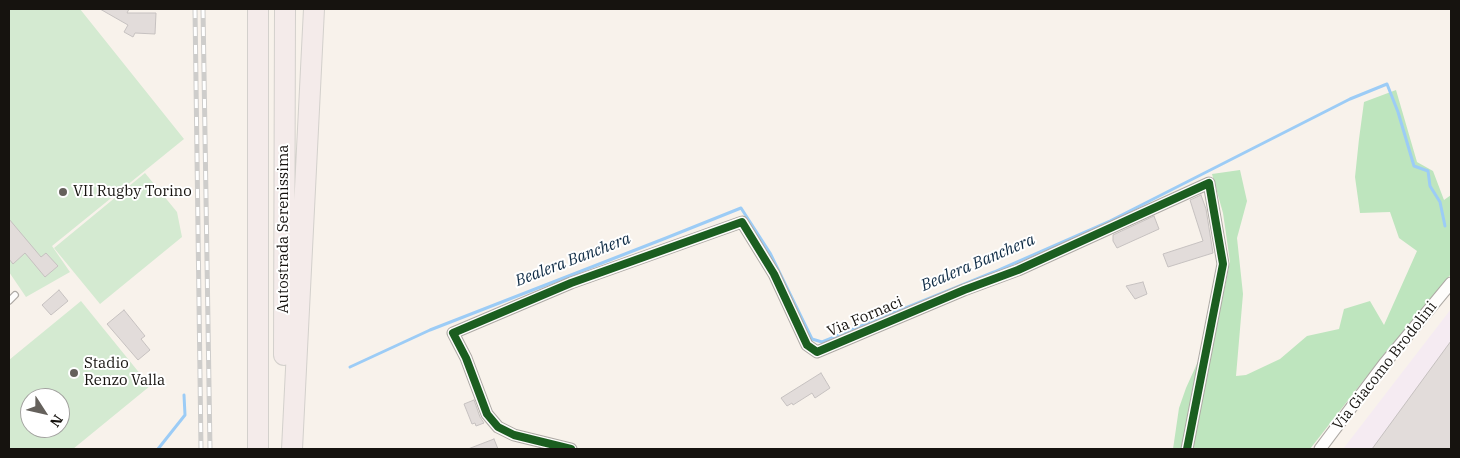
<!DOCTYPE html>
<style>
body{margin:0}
#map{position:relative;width:1460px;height:458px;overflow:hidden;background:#f8f2eb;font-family:"IBM Plex Serif",serif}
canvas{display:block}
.frame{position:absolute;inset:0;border:10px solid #16130f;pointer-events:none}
.north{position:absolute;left:20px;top:388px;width:50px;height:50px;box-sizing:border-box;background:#fff;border:1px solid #a2a19f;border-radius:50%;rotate:125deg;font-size:14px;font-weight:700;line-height:20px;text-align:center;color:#16130f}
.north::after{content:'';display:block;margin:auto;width:18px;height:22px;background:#65615c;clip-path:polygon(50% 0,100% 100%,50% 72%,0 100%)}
</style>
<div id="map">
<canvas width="1460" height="458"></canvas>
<div class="frame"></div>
<div class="north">N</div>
</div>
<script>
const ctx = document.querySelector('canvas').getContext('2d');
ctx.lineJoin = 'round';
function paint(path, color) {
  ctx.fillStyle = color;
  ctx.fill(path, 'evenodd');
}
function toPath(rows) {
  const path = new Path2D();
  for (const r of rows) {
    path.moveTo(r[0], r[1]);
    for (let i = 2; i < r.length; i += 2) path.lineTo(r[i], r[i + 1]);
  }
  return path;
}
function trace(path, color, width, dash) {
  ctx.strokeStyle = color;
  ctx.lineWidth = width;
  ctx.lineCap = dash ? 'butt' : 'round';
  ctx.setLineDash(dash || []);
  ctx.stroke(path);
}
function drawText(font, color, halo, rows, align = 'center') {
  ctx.font = font + ' "IBM Plex Serif",serif';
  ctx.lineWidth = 4;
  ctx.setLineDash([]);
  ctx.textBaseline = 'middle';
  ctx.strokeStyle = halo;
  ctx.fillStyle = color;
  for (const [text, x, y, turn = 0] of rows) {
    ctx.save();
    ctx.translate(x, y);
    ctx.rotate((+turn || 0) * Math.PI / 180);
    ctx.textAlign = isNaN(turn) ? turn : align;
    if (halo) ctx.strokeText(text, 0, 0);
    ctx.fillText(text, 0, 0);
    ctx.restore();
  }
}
paint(toPath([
 [1451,309,1451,449,1343,449]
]), '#f5ebf2');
paint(toPath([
 [9,9,80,9,184,139,52,246,70,272,26,297,9,272],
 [145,173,177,212,182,237,100,304,54,248],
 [81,301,150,386,73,449,9,449,9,360],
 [30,398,60,398,60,428,30,428]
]), '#d4ead1');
paint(toPath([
 [1396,90,1417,162,1433,171,1444,200,1451,195,1451,274,1385,353,1310,449,1173,449,1179,408,1186,388,1219,315,1230,262,1223,213,1212,174,1240,170,1247,201,1237,238,1243,294,1236,376,1246,375,1280,359,1307,336,1339,329,1344,309,1370,301,1384,325,1417,251,1399,238,1390,212,1360,213,1355,177,1359,139,1364,102]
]), '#bee5be');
trace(toPath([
 [350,367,430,330,666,238,741,208,770,253,812,339,822,342,994,272,1110,221,1350,99,1387,84,1398,112,1414,166,1428,171,1430,186,1440,202,1445,226],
 [158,449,185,415,184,395]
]), '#9cccf6', 3);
const building = toPath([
 [100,9,129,9,127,13,156,13,155,34,135,33,133,37,124,32,128,25,100,9],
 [1201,195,1206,209,1213,253,1168,267,1163,254,1203,241,1190,200,1201,195],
 [1154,216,1159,229,1117,248,1113,241,1113,235,1154,216],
 [9,219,41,257,46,253,58,266,45,277,25,253,13,264,9,259,9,219],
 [1143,282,1147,294,1135,299,1126,286,1143,282],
 [59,290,68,301,51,315,42,305,59,290],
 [124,310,145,336,141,339,150,350,138,360,107,324,124,310],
 [1451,341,1451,449,1372,449,1451,341],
 [821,373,830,388,815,398,812,393,793,405,792,403,787,406,781,398,821,373],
 [474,400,480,417,484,423,476,426,475,423,472,424,464,404,474,400],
 [494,439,498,449,468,449,494,439]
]);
paint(building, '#e2dcda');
trace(building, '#c6c1c0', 1);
const lane = toPath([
 [9,301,15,295]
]);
const street = toPath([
 [571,449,514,435,498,427,487,414,466,358,453,333,571,283,742,222,774,274,807,345,817,352,964,290,1018,270,1209,183,1223,264,1187,449],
 [1320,449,1384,364,1451,283]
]);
const highway = toPath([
 [284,355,285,9],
 [258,449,258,9],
 [292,449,314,9]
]);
trace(lane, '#ada9a4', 8);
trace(street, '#ada9a4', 13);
trace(highway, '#d3d0cc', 22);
trace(lane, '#fefdfc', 5.5);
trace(street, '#fefdfc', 11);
trace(highway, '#f4ebea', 20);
const rail = toPath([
 [195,9,201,449],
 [203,9,210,449]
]);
trace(rail, '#cecdcb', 5);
trace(rail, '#fff', 3, [9]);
trace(toPath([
 [571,449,514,435,498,427,487,414,466,358,453,333,571,283,742,222,774,274,807,345,817,352,964,290,1018,270,1209,183,1223,264,1187,449]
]), '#1b5e20', 8);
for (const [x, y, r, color] of [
 [63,192,5,"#65615c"],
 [74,373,5,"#65615c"]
]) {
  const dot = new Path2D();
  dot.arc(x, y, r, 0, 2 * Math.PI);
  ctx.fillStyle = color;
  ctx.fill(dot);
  trace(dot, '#fff', 2);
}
drawText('15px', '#16130f', '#fff', [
 ["VII Rugby Torino",73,192],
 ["Stadio",84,364],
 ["Renzo Valla",84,381]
], 'left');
drawText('15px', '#16130f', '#fff', [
 ["Autostrada Serenissima",284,229,-90],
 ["Via Fornaci",865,317,-23],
 ["Via Giacomo Brodolini",1385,366,-52]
]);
drawText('italic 16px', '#0e2b45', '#fff', [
 ["Bealera Banchera",573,260,-21],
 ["Bealera Banchera",978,263,-23]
]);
</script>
